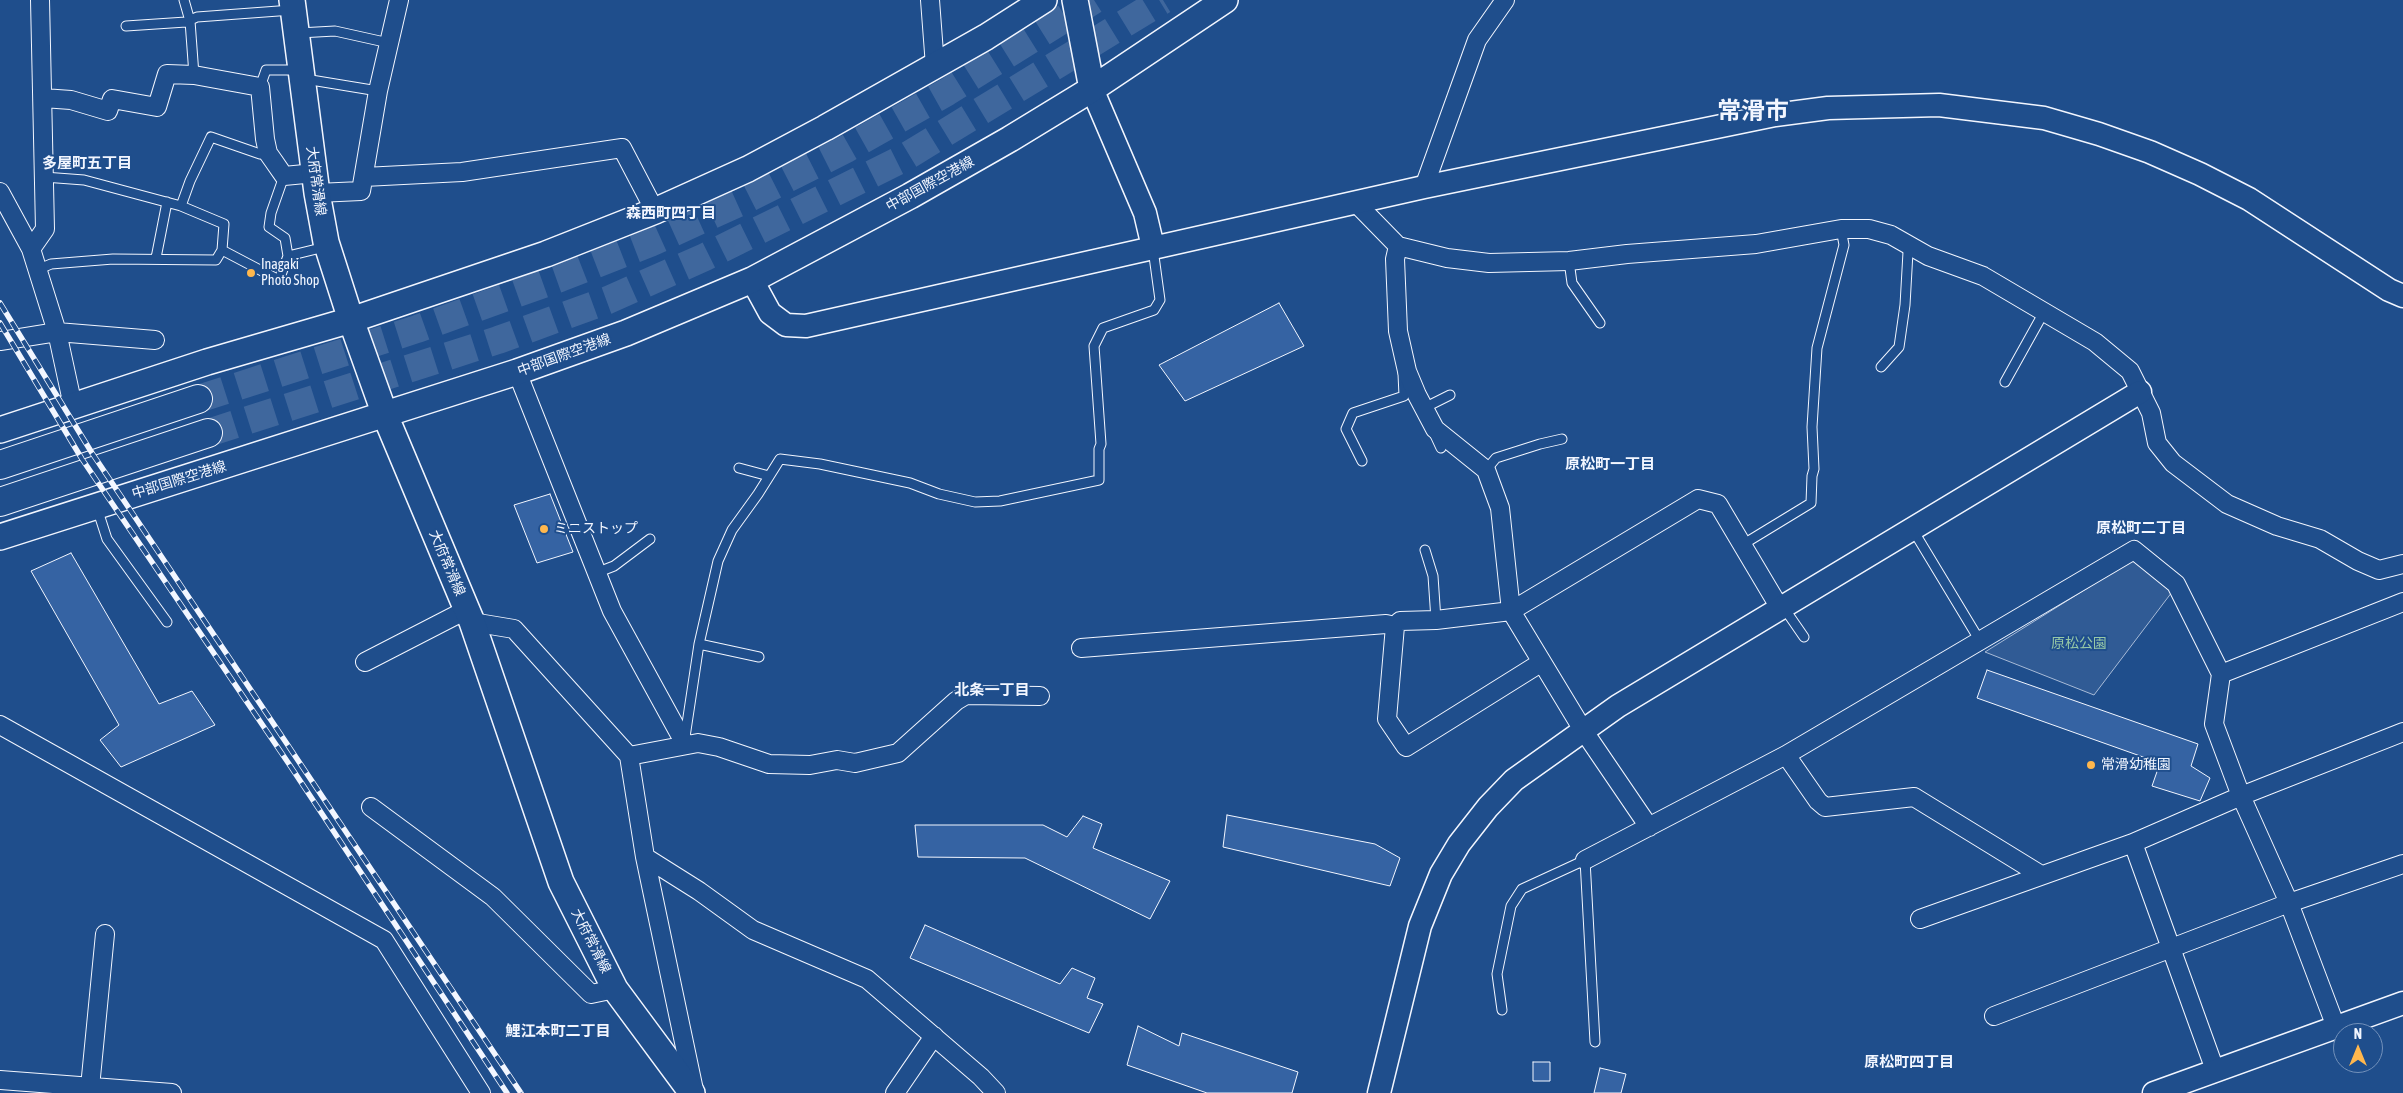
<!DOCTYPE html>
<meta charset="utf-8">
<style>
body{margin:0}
#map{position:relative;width:2403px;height:1093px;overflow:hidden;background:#1f4e8c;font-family:"Asap Condensed",sans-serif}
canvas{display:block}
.north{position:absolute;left:2333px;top:1023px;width:50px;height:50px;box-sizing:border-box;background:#1f4e8c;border:1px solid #7391ba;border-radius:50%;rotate:0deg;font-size:14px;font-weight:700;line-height:20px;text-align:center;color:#f2f6ff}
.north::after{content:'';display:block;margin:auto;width:18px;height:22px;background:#ffb74d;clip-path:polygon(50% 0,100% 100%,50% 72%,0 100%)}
</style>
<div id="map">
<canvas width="2403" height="1093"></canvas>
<div class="north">N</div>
</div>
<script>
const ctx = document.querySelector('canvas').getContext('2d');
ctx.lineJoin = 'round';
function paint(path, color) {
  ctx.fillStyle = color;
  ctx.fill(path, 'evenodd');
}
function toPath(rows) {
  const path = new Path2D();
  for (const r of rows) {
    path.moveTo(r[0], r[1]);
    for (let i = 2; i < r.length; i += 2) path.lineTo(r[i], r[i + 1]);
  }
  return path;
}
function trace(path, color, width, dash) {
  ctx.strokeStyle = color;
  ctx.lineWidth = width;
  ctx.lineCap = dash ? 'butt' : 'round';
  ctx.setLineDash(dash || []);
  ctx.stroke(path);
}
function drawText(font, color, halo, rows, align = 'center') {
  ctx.font = font + ' "Asap Condensed","Noto Sans JP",sans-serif';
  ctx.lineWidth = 4;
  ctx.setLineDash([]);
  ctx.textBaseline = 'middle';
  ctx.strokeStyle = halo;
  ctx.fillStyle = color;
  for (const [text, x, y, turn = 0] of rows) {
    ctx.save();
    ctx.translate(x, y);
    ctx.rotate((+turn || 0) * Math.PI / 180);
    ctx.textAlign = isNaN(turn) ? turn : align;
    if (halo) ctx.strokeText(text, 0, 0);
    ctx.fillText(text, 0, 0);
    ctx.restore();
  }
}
const built = toPath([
 [2134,559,2172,592,2094,695,1985,652,2134,559]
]);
paint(built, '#305b95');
trace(built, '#a8bbd7', 1);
const building = toPath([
 [1279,303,1304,346,1185,401,1159,365,1279,303],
 [550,494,573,552,537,563,514,505,550,494],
 [71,553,159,704,192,691,215,725,121,767,100,740,119,725,31,571,71,553],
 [1987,670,2198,744,2191,766,2210,778,2200,801,2152,786,2160,763,1977,698,1987,670],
 [1227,815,1375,844,1400,858,1390,886,1223,847,1227,815],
 [1083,816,1102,824,1093,848,1170,881,1150,919,1025,858,918,857,915,825,1043,825,1067,837,1083,816],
 [925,925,1060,984,1072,968,1095,978,1087,998,1103,1004,1089,1033,910,958,925,925],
 [1138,1026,1179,1046,1182,1033,1298,1072,1292,1093,1207,1093,1127,1065,1138,1026],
 [1533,1062,1550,1062,1550,1081,1533,1081,1533,1062],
 [1600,1068,1626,1074,1621,1093,1594,1093,1600,1068]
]);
paint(building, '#3563a3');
trace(building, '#f2f6ff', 1);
trace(toPath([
 [198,399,417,329,560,278,650,243,745,200,846,149,947,92,1094,0],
 [208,433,498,340,608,300,705,257,902,159,1163,0]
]), '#3f679d', 28, [28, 14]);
const service = toPath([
 [184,0,190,21,194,75],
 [126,26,186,22,197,17,292,10],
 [299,33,335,31,389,43],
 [305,79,378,91],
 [260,87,266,70,299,70],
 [268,153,260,154,211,137,190,181,181,206,224,224,222,250,279,280,288,256,325,247],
 [284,176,271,213,269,227,285,238,288,256],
 [44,177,84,180,181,206],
 [156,258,167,202],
 [1569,261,1572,283,1600,323],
 [37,270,51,264,113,259,216,260,222,250],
 [1881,367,1899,347,1905,305,1908,252,1911,247],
 [2005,382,2044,312],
 [1424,408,1450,395],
 [1434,433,1441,448],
 [1362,461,1346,429,1353,413,1404,396,1403,374],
 [739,468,769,476],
 [1486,470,1496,458,1540,444,1562,439],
 [97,508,107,539,167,622],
 [1913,530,1980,641],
 [1742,545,1811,503,1812,476,1814,469,1812,427,1817,348,1844,245,1841,229],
 [1425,550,1433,576,1436,620],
 [596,573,614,566,650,539],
 [1784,608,1804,637],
 [699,644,759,657],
 [685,737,699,644,718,561,732,530,758,494,780,459,820,464,910,483,939,494,975,502,1000,501,1099,480,1099,449,1101,444,1094,346,1103,328,1154,310,1160,300,1153,249],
 [1502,1010,1497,974,1511,906,1522,889,1585,860,1595,1042]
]);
const minor = toPath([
 [930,0,935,66],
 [43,98,71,100,108,111,112,99,157,107,167,74,194,75,260,87,265,139,268,153,275,163,284,176,315,173],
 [364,177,462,172,622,148,655,211],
 [1424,187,1477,40,1505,0],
 [0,192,31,249,57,332,73,406],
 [317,193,361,191,378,91,399,0],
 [1356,203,1398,246,1447,258,1489,263,1569,261,1627,254,1756,244,1841,229,1869,229,1891,235,1928,256,1983,276,2095,342,2130,371,2151,413,2157,443,2173,463,2227,504,2277,526,2320,539,2358,561,2379,570,2403,564],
 [1398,246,1395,259,1398,331,1407,371,1417,395,1435,429,1486,470,1500,508,1511,611,1583,730,1649,827],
 [31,249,45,229,40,0],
 [0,341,57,332,155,340],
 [517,372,612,611,685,744],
 [472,622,514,629,629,756,645,857,694,1090],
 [1081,648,1386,624,1395,626],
 [365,662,466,610],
 [1542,662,1406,747,1387,719,1395,626,1400,621,1436,620,1511,611,1698,499,1718,504,1781,610],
 [2221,674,2403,602],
 [0,725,384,940,481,1093],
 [1786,755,1818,801,1825,807,1914,797,2041,875],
 [629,756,698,743,719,747,769,764,810,765,837,760,855,763,898,753,956,701,966,695,1040,696],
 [371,807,493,897,591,994,615,989],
 [2133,843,2215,1070],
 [645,857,699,891,753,930,867,979,981,1077,996,1093],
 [1585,860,1786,755,2134,550,2176,584,2221,674,2214,724,2241,796,2289,903,2336,1027],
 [1920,919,2133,843,2241,796,2403,732],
 [1994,1016,2289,903,2403,864],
 [0,1080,172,1093],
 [90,1087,105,934],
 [895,1093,934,1036]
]);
const tertiary = toPath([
 [1092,89,1145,213,1153,247],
 [752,280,770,313,786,325,806,326,1424,187,1775,115,1828,108,1939,105,2044,118,2099,134,2150,152,2200,174,2249,199,2389,290,2403,296],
 [1379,1093,1420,926,1441,874,1459,844,1488,807,1514,780,1618,706,2140,392],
 [2154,1093,2403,1003]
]);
const secondary = toPath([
 [292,0,317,193,326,242,351,320,385,415,472,622,561,882,615,989,692,1093],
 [1075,0,1092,89],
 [0,430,207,362,351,320,546,254,655,211,748,169,825,128,986,37,1044,0],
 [0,537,517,372,626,333,752,280,910,196,1010,139,1092,89,1225,0]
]);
const motorway = toPath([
 [0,465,198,399],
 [0,502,208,433]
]);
trace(service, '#f2f6ff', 11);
trace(minor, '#f2f6ff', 20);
trace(tertiary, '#f2f6ff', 25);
trace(secondary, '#f2f6ff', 28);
trace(motorway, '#f2f6ff', 30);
trace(service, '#1f4e8c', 9);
trace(minor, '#1f4e8c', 18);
trace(tertiary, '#1f4e8c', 22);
trace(secondary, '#1f4e8c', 25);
trace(motorway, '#1f4e8c', 28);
const rail = toPath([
 [0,303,92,453,521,1093],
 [0,323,82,459,289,764,507,1093]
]);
trace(rail, '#f2f6ff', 5.5);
trace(rail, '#1f4e8c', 4, [11]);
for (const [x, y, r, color] of [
 [251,273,5,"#ffb74d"],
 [544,529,5,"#ffb74d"],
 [2091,765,5,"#ffb74d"]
]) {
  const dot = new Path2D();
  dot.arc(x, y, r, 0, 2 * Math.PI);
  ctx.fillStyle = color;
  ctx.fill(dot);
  trace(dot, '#1f4e8c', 2);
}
drawText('14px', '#f2f6ff', '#1f4e8c', [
 ["大府常滑線",316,181,82],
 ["中部国際空港線",930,184,-29],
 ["中部国際空港線",564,355,-20],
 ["中部国際空港線",179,480,-17],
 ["大府常滑線",447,563,67],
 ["大府常滑線",591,941,63]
]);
drawText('14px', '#f2f6ff', '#1f4e8c', [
 ["Inagaki",261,265],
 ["Photo Shop",261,281],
 ["ミニストップ",554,529],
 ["常滑幼稚園",2101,765]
], 'left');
drawText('14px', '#97c8a6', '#1f4e8c', [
 ["原松公園",2079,644]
]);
drawText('bold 15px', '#f2f6ff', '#1f4e8c', [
 ["多屋町五丁目",87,163],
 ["森西町四丁目",671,213],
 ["原松町一丁目",1610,464],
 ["原松町二丁目",2141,528],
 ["北条一丁目",992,690],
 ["鯉江本町二丁目",558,1031],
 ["原松町四丁目",1909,1062]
]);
drawText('bold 24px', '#f2f6ff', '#1f4e8c', [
 ["常滑市",1753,111]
]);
</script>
